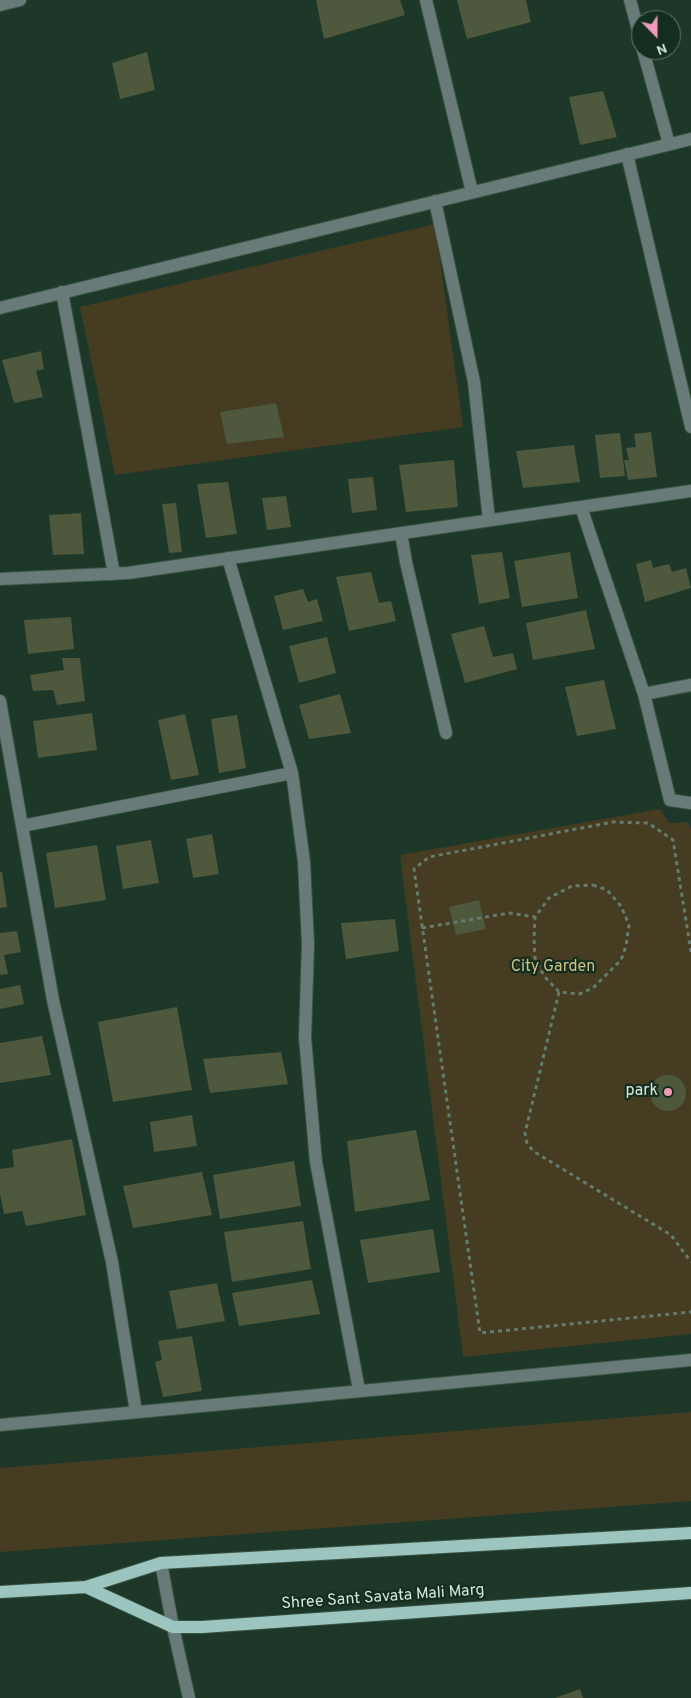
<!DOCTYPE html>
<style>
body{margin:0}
#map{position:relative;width:691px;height:1698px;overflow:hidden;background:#1d3828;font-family:Overpass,sans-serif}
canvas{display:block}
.north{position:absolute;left:631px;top:10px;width:50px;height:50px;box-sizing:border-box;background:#132e1e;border:1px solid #617769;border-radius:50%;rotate:158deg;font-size:14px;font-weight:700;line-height:20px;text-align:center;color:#d5e5da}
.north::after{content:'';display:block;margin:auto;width:18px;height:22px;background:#ef9ab8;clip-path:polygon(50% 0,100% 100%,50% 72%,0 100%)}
</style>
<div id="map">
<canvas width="691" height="1698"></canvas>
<div class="north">N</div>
</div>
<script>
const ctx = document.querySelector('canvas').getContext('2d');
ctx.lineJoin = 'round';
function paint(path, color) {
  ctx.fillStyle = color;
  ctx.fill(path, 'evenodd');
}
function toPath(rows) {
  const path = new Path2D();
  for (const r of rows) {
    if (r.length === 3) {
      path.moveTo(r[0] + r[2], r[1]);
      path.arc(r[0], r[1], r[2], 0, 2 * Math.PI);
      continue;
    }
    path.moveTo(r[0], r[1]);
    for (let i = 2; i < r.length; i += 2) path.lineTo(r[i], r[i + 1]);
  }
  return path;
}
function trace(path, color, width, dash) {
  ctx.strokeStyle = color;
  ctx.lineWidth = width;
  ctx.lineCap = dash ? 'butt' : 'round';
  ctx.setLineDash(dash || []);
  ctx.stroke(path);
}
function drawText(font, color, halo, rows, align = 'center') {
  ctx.font = font + ' Overpass,sans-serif';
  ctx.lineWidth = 4.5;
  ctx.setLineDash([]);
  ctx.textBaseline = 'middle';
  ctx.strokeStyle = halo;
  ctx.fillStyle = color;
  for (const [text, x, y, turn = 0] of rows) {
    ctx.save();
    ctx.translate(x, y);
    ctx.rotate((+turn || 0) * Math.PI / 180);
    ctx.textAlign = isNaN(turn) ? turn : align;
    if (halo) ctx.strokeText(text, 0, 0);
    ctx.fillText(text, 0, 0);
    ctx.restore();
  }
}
paint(toPath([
 [435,224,463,427,115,475,80,307],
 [660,809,669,823,689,822,691,830,691,1334,463,1357,400,855],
 [691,1412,691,1501,0,1552,0,1468]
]), '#453c21');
paint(toPath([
 [316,0,400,0,405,15,324,39],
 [457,0,526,0,531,22,467,39],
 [147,52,155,90,120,99,112,63],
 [603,91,617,137,580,145,569,97],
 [41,351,44,369,36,371,43,397,14,403,2,360],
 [276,403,284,437,227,444,220,412],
 [651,432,657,477,628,480,624,460,629,460,626,448,636,447,634,434],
 [620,433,625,476,600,478,595,435],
 [574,445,580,482,523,488,516,451],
 [454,460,458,507,406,512,399,465],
 [373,477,377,510,352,513,348,479],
 [228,482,237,534,206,538,197,484],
 [286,496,291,527,267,530,262,498],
 [176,503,182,552,169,553,162,504],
 [81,513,84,554,53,555,49,515],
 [502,552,510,598,479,604,471,555],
 [570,552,578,598,522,607,514,561],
 [651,560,653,568,669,564,672,572,686,568,691,588,645,602,636,564],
 [371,572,379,603,391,601,396,621,349,631,336,577],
 [303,589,308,602,317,599,323,621,283,630,274,596],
 [586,610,595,649,533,660,526,623],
 [71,617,74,649,28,654,24,620],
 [484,626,493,657,513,653,517,669,465,683,451,634],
 [327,637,336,673,299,683,289,646],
 [62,658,80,658,85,701,57,705,53,690,33,691,30,675,64,670],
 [604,680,616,729,577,736,565,687],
 [340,694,351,733,309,739,299,705],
 [92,713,97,750,38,758,33,721],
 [185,714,199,775,171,780,158,720],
 [237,715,246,768,219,773,211,719],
 [212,834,219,874,193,878,186,839],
 [151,840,159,883,123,889,116,846],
 [97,845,106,900,55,908,46,853],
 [0,872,2,872,7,907,0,908],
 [479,900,486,929,456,935,449,907],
 [395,919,399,951,346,959,341,923],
 [17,931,21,952,4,955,8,974,0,975,0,933],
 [20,985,24,1004,0,1009,0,989],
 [177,1007,192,1090,113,1102,98,1022],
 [42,1036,51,1075,0,1083,0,1043],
 [281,1052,288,1084,210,1093,203,1059],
 [668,1093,18],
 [192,1115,197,1146,154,1152,150,1122],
 [416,1130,430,1200,355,1212,347,1141],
 [72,1139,86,1215,26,1226,22,1211,4,1214,0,1194,0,1169,14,1167,12,1150],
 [294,1161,301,1206,220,1219,213,1175],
 [202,1172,212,1215,133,1228,123,1186],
 [303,1221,311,1269,232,1282,224,1232],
 [433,1229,440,1272,368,1283,360,1240],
 [312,1280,320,1314,239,1326,232,1293],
 [217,1283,225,1321,177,1329,169,1291],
 [192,1336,202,1391,163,1397,155,1362,162,1360,158,1341],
 [580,1689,583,1698,555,1698]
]), '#4e583c');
const minor = toPath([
 [426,0,472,192],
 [630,0,641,41],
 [0,5,20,0],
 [643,50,669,144],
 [627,154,691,427],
 [435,201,474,382,489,520],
 [62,292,114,574],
 [0,308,691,139],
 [581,507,644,694,691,685],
 [401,533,406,562,446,733],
 [0,579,128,573,691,491],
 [644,694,670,800,691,803],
 [0,701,22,826,292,773,228,558],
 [292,773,304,862,308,944,305,1038,316,1162,359,1390],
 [22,826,53,1000,112,1262,136,1412],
 [0,1425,691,1360],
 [161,1563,173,1627,189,1698]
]);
const major = toPath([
 [86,1587,173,1627,202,1627,691,1593],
 [0,1592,86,1587,161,1563,691,1533]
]);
trace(minor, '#3a5444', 14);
trace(major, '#3a5444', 14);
trace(toPath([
 [593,885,607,890,621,906,629,925,626,946,621,960,593,988,579,994,559,992,544,976,535,958,534,939,535,917,549,898,572,886,593,885],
 [422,928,509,913,535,917],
 [691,952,673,840,648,823,613,822,429,857,414,869,480,1333,691,1312],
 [559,992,525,1133,527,1143,533,1151,671,1235,691,1262]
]), '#647b6d', 3, [4, 4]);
trace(minor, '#687b79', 12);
trace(major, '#9dc5c0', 12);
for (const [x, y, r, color] of [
 [668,1092,5,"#ef9ab8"]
]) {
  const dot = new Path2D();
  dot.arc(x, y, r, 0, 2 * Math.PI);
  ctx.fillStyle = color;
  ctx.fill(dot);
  trace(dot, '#132e1e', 2);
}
drawText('16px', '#d2bf84', '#132e1e', [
 ["City Garden",553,968]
]);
drawText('16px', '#d5e5da', '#132e1e', [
 ["park",658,1092]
], 'right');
drawText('16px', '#d5e5da', '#132e1e', [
 ["Shree Sant Savata Mali Marg",383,1598,-4]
]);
</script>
